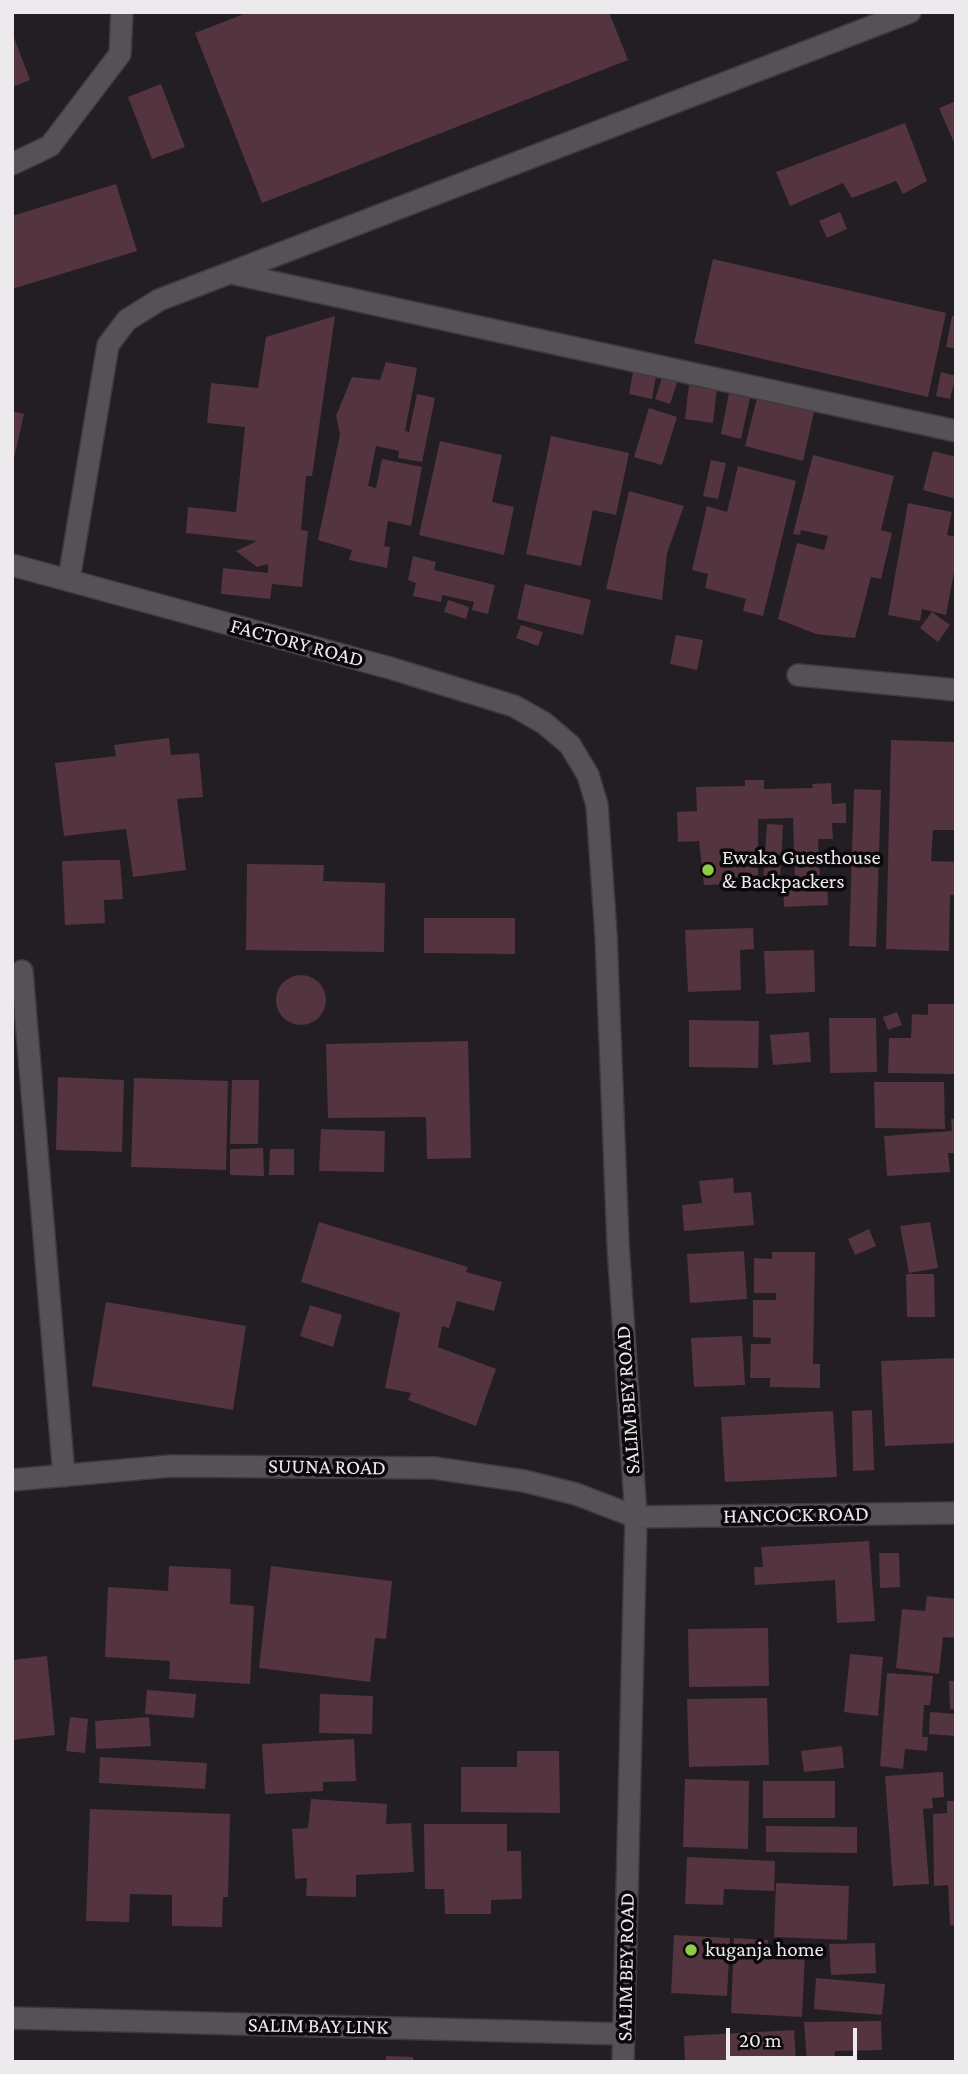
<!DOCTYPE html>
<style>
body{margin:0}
#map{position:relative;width:968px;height:2074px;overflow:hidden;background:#231e23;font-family:"Crimson Pro",serif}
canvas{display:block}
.frame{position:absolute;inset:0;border:14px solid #edeaed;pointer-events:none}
.scale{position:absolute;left:726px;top:2028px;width:131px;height:32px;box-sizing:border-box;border:4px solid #edeaed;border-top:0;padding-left:9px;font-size:21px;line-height:24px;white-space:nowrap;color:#edeaed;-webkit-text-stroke:5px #0b090b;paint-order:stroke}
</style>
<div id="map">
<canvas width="968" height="2074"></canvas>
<div class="frame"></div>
<div class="scale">20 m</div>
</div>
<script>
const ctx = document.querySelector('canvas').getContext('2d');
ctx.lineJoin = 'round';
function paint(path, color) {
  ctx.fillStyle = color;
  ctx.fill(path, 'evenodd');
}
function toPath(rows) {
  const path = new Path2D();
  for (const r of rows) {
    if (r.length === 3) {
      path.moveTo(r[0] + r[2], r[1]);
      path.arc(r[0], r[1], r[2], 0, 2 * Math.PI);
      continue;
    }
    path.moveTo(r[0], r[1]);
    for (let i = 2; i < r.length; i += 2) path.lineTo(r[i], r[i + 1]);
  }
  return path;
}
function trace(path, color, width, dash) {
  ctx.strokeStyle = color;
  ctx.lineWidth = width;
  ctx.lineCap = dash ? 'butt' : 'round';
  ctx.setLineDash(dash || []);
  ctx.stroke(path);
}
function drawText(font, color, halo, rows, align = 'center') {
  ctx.font = font + ' "Crimson Pro",serif';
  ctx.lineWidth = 7;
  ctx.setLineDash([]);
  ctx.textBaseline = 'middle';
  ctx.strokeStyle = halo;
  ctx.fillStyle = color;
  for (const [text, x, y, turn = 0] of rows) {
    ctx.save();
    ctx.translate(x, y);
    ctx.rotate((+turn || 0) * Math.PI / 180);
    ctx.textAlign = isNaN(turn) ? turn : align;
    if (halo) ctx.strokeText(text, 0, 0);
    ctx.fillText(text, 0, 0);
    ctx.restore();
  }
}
paint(toPath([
 [249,12,609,12,628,60,262,203,195,33],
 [12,32,30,80,12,87],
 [161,84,185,147,152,159,128,97],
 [956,101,956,147,939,108],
 [905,123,927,181,903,194,896,181,852,198,843,183,790,206,776,172],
 [116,184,137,251,12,289,12,216],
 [840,212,847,229,827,238,819,221],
 [713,259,946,313,928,397,694,343],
 [335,316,312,476,306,476,301,530,308,531,302,587,272,584,270,599,221,594,223,568,268,573,268,564,257,567,236,551,257,541,186,533,188,507,236,512,245,427,207,423,211,383,258,388,266,337],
 [952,316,956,317,956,349,946,347],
 [386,362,417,368,405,431,409,432,417,394,435,398,422,462,398,458,399,451,376,446,368,486,376,488,382,459,422,467,411,526,388,521,384,546,390,547,387,568,349,560,352,550,318,540,340,434,336,416,352,377,380,380],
 [634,367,657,371,652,399,629,394],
 [664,372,679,377,670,404,655,399],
 [941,372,956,376,950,399,936,396],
 [689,384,717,388,713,423,685,419],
 [729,393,750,398,741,439,721,434],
 [757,398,814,412,803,461,745,446],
 [649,408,677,417,662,465,634,457],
 [12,411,24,414,13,463,12,462],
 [551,436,629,453,616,515,593,510,581,566,526,554],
 [440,441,502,455,492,502,514,507,504,555,419,535],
 [933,451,956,457,956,499,923,490],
 [813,455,894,476,881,530,892,533,881,579,871,577,855,638,816,634,778,619,797,543,824,550,828,536,801,530,800,535,793,534],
 [711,460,726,463,718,499,703,496],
 [738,466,796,481,763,616,743,611,746,599,705,588,708,574,692,570,707,506,727,512],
 [629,491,684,506,667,553,662,600,606,589],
 [908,503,952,512,947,535,956,537,956,562,946,615,922,609,920,621,888,615],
 [413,556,436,562,434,570,495,585,488,614,472,610,474,602,442,595,441,602,413,596,416,583,408,580],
 [525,584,591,600,583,635,517,619],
 [448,600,469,607,466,619,444,612],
 [932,612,950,625,938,642,920,628],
 [521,625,543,632,538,646,516,638],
 [676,635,703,640,697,670,670,664],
 [169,738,171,755,199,753,203,797,177,799,186,870,133,877,126,829,64,836,55,763,116,756,114,745],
 [891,740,956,742,956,830,933,830,931,861,956,862,956,895,950,895,949,951,886,949],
 [745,780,764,780,764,789,813,788,812,784,831,783,832,804,846,803,846,823,832,823,833,839,818,839,820,879,827,879,828,905,784,907,783,881,795,880,793,818,758,819,758,883,704,885,699,841,678,842,677,812,697,811,696,787,745,786],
 [854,789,881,790,876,947,849,946],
 [767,824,783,825,780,884,763,883],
 [102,860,120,860,123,899,104,900,105,923,65,925,62,861],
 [247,864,324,865,323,881,385,883,384,952,246,950],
 [424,918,515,918,515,954,424,953],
 [753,928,754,949,740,950,741,990,688,992,685,930],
 [814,950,815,992,766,994,764,951],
 [301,1000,25],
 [928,1004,955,1004,956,1074,888,1073,889,1038,911,1038,912,1014,928,1015],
 [897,1012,902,1025,888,1030,883,1017],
 [829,1018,876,1018,877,1072,830,1073],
 [689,1020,759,1021,758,1068,689,1067],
 [809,1032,811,1062,773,1065,770,1035],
 [468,1041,471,1158,427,1159,426,1117,328,1118,326,1044],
 [58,1077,124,1080,122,1152,56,1150],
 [134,1078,228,1081,226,1170,131,1167],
 [232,1080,259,1080,258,1144,230,1144],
 [874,1082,944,1082,945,1129,875,1128],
 [951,1119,956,1119,956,1153,948,1153,950,1172,887,1176,884,1136,952,1131],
 [321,1129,385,1131,384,1172,319,1171],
 [263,1148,264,1176,230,1175,230,1149],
 [270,1149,294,1149,294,1175,269,1175],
 [733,1178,734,1193,751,1192,754,1225,684,1231,682,1205,702,1203,699,1181],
 [319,1222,468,1267,466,1272,502,1282,494,1311,457,1301,449,1328,442,1326,438,1347,496,1369,476,1426,408,1400,411,1393,385,1388,400,1313,301,1282],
 [930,1222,938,1268,909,1273,900,1226],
 [869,1229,876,1246,855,1255,848,1239],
 [744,1251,747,1299,690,1303,687,1254],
 [772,1252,815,1252,813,1364,820,1364,820,1388,770,1387,770,1378,750,1378,751,1344,770,1344,771,1338,753,1337,753,1300,776,1300,776,1293,754,1293,754,1258,772,1259],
 [906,1274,934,1274,935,1317,907,1317],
 [106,1302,246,1326,233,1410,92,1386],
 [310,1305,342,1315,333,1347,300,1336],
 [742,1336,745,1385,694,1387,691,1338],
 [956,1358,956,1443,885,1446,881,1361],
 [872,1410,874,1470,853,1471,852,1411],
 [833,1411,837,1477,725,1482,721,1417],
 [869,1541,875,1621,837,1623,835,1580,755,1585,754,1567,763,1567,761,1547],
 [879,1553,899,1553,900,1587,880,1588],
 [169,1566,231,1569,230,1604,254,1606,250,1684,169,1679,170,1661,105,1657,108,1587,168,1591],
 [271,1566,392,1581,386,1639,375,1638,370,1682,259,1668],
 [927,1596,956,1599,956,1638,943,1637,939,1674,896,1668,902,1609,925,1611],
 [768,1628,769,1686,689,1687,688,1629],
 [850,1654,883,1657,878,1716,844,1712],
 [47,1656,55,1735,12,1740,12,1660],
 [887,1673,933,1676,930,1705,924,1705,922,1737,928,1737,927,1751,905,1749,903,1769,880,1766],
 [949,1681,956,1681,956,1709,950,1709],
 [147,1690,196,1694,194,1718,145,1714],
 [320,1694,373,1696,372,1734,319,1733],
 [767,1698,769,1765,689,1767,687,1699],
 [930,1712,956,1714,955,1736,929,1734],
 [70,1717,88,1719,85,1753,66,1751],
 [149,1717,151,1746,96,1749,95,1721],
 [354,1739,356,1781,323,1782,323,1791,265,1794,262,1744],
 [842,1746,844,1768,804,1772,801,1751],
 [517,1751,559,1751,560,1813,461,1812,461,1767,517,1767],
 [100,1757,207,1763,205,1789,99,1783],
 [943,1772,944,1797,932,1798,933,1808,923,1809,929,1884,893,1886,885,1776],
 [685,1779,749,1781,748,1849,683,1847],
 [763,1781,835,1781,835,1818,763,1818],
 [311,1799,387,1804,386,1824,411,1823,414,1872,356,1875,356,1897,306,1896,307,1878,295,1879,292,1829,308,1828],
 [947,1801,956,1801,956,1926,950,1925,948,1885,934,1886,933,1814,947,1813],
 [90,1809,230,1814,228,1897,223,1897,222,1927,172,1926,172,1895,130,1894,129,1922,86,1921],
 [424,1824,507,1824,507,1851,521,1851,522,1899,491,1900,491,1914,445,1914,444,1889,425,1889],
 [766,1826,857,1827,857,1853,766,1852],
 [687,1857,775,1861,774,1891,724,1889,723,1905,685,1904],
 [776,1883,849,1886,847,1940,774,1937],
 [674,1935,730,1938,727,1996,671,1993],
 [734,1938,768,1940,768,1951,805,1953,802,2017,731,2013],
 [875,1943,876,1973,831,1975,829,1944],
 [816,1978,885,1984,882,2015,814,2009],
 [881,2021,882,2050,835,2051,834,2062,807,2062,804,2022],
 [794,2030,796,2062,685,2062,684,2036],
 [386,2056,413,2057,413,2062,386,2062]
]), '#54343f');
const lane = toPath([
 [12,164,50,146,120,54,122,12],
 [69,579,108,345,127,320,159,300,910,12]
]);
const street = toPath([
 [231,273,956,431],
 [12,565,390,668,514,706,544,723,570,745,588,775,597,805,606,935,618,1244,636,1517,623,2062],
 [798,675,956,690],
 [22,971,64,1476],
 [12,1480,171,1466,434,1468,524,1481,576,1494,636,1517,956,1513],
 [12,2018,624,2034]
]);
trace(lane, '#3e3a3e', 24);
trace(street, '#3e3a3e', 24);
trace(lane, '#565157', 21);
trace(street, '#565157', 21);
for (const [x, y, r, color] of [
 [708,870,7,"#8dce44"],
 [691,1950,7,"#8dce44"]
]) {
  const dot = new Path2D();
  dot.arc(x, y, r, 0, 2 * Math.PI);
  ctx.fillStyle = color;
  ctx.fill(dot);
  trace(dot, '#0b090b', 2.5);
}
drawText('21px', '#edeaed', '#0b090b', [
 ["FACTORY ROAD",297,643,15],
 ["SALIM BEY ROAD",628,1400,-94],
 ["SUUNA ROAD",327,1467,1],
 ["HANCOCK ROAD",796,1515,-1],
 ["SALIM BEY ROAD",626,1967,-89],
 ["SALIM BAY LINK",318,2026,1]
]);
drawText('21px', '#edeaed', '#0b090b', [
 ["Ewaka Guesthouse",722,858],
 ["& Backpackers",722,882],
 ["kuganja home",705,1950]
], 'left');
</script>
